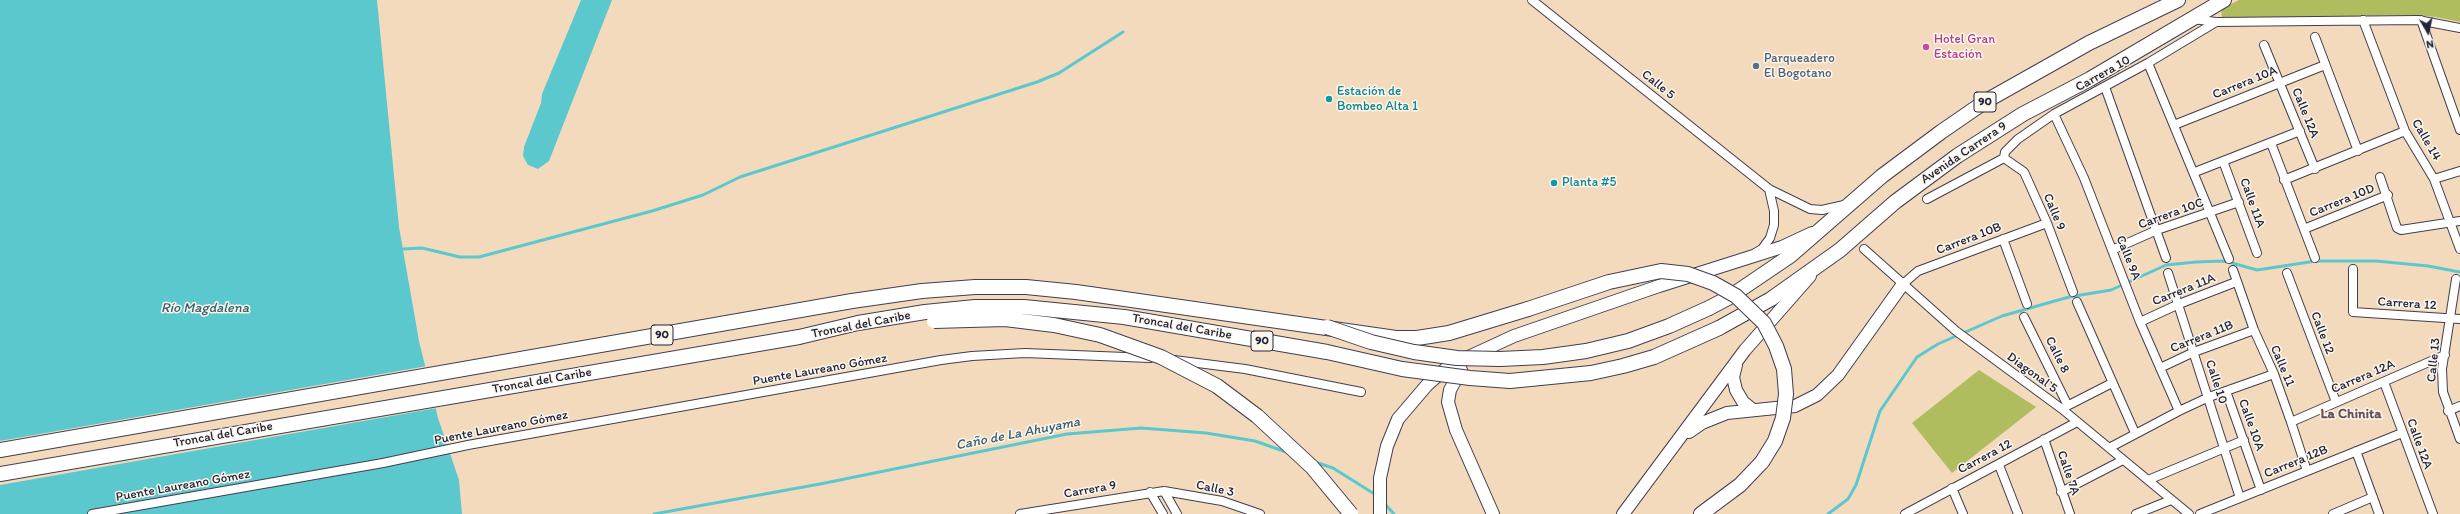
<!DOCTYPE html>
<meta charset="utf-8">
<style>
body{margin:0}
#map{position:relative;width:2460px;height:514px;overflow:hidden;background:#f4dabc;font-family:Itim,sans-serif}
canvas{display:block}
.north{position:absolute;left:2408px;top:12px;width:40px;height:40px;-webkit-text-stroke:3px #fbf7ec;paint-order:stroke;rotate:171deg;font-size:11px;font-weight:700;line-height:16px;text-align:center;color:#22223b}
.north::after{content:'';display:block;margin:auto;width:14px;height:18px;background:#22223b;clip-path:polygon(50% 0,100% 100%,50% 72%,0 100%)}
</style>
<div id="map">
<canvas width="2460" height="514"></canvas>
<div class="north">N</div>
</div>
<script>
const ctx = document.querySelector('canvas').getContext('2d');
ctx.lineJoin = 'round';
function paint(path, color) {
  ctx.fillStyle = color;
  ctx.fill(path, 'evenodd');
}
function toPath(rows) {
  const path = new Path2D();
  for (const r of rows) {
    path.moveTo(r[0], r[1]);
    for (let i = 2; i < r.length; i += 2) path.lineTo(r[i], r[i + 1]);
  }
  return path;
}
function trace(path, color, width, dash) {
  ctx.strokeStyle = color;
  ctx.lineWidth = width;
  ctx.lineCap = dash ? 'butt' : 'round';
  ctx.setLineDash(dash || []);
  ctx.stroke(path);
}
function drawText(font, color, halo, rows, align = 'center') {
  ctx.font = font + ' Itim,sans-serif';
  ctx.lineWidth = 3;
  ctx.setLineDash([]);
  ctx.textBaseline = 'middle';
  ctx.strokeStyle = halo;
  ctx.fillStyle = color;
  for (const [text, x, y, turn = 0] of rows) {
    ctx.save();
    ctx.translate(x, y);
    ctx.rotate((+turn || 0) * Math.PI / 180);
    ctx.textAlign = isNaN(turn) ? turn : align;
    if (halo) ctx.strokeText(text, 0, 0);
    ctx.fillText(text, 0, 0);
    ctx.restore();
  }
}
paint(toPath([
 [2239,0,2460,0,2460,22,2436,17,2416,15,2222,18,2221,9],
 [1979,370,2036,407,1952,473,1912,423]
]), '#afbd5f');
paint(toPath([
 [0,0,377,0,399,227,419,341,438,418,459,480,462,514,0,514],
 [581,0,612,0,549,161,538,169,528,165,523,156,524,147,541,103,542,94]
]), '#5bc8ce');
paint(toPath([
 [427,366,437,408,0,485,0,441]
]), '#f4dabc');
trace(toPath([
 [403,249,422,248,460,257,479,257,652,211,703,195,740,177,1037,82,1059,73,1123,32],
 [1315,462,1333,468,1376,495],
 [1384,503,1394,514],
 [654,514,820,484,1067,434,1141,428,1206,433,1255,441,1289,453],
 [1828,514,1848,499,1856,485,1880,411,1917,357,1938,344,2002,316,2069,297,2111,290,2166,265,2196,262,2225,261,2257,270,2316,261,2376,261,2428,266,2460,272]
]), '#5bc8ce', 3);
const street = toPath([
 [1532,0,1769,189,1810,209,1822,210,1844,205],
 [2193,19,2216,22,2418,20,2460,28],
 [2363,20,2405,131,2434,179,2460,249],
 [2421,20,2460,130],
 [2315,37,2358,151],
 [2264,45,2315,169],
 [2148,63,2229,259],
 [2105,87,2166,258],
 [2054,114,2084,178,2140,322,2179,411],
 [2174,125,2325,65],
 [2271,143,2315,258],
 [2223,161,2257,253],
 [2195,172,2300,131],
 [2380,177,2397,228,2401,230,2460,221],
 [2434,179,2460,171],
 [2284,180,2405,131],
 [1927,199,2004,158],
 [2304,229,2388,195],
 [2003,239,2027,304],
 [1864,249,1956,331,2062,409,2189,514],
 [2112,250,2157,230,2239,202],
 [1755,253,1762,249,1770,238,1774,225,1774,211,1769,189],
 [2353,269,2353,312,2460,319],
 [2233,270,2254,330,2274,374,2291,422,2307,471],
 [2168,273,2240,498],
 [2287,273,2336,402],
 [2456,279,2442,369,2443,392,2460,439],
 [1903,284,1918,271,2047,223],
 [2073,292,2047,223,2024,172,2004,158,2005,152,2018,139,2054,114,2148,63,2216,22],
 [2077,302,2135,433],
 [2024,317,2067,404],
 [2140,322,2179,304,2236,282],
 [1174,360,1245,369,1361,392],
 [2160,368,2194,352,2254,330],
 [2384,382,2433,514],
 [2226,391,2261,490],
 [2065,407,2112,383],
 [2448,411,2460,406],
 [2291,422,2445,355],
 [2044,439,2070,514],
 [2109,448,2179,411,2209,397,2274,374],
 [2356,451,2379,514],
 [1999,465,2018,514],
 [2148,480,2244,440],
 [1952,488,1963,514],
 [1164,491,1177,514],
 [1150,492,1163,514],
 [2061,492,2123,460],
 [92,514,383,463,468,445,941,360,972,356,1025,353,1150,358],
 [1020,514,1164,491,1222,501,1260,514],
 [1905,514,2077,422],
 [2136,514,2171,500],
 [2200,514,2402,433],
 [2333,514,2373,497]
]);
const primary = toPath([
 [1736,365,1733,377,1736,390,1743,402,1753,410],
 [1461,370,1450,390,1448,402,1456,430,1493,514],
 [1689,432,1702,423,1727,413,1795,406,1817,395,1838,375,1903,284],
 [1380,514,1380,478,1387,446,1398,419,1427,385,1449,366,1514,336,1659,286,1782,247,1812,233],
 [1623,514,1745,350,1810,276]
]);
const highway = toPath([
 [1709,308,1728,298,1790,256,1882,176,1941,132,1986,101,2089,43,2178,0],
 [1719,328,1771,299,1840,250,1895,202,1957,156,2023,114,2090,79,2224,0],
 [0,450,852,301,922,291,975,287,1026,287,1076,292,1396,338,1417,338,1449,333,1528,309],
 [0,474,799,337],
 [1701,514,1740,485,1762,462]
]);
trace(street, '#423e4e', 10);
trace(primary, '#423e4e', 14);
trace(highway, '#423e4e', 16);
trace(street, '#fff', 8);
trace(primary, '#fff', 12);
trace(highway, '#fff', 14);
const highwayBridge = toPath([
 [1528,309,1609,282,1661,271,1688,274,1713,283,1736,296,1764,323,1776,346,1784,369,1786,394,1783,418,1775,441,1762,462],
 [934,321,1005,319,1054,325,1100,335,1161,357,1217,386,1257,416,1312,467,1351,514],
 [1327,327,1371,342,1414,352,1457,358,1500,359,1543,357,1586,351,1628,341,1669,326,1709,308],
 [799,337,858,323,925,312,975,307,1024,307,1124,317,1327,352,1402,369,1470,378,1510,381,1591,373,1623,366,1654,357,1719,328]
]);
trace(highwayBridge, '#423e4e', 16, []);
trace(highwayBridge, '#fff', 14);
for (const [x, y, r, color] of [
 [1926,47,4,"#d1479c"],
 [1756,66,4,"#5c6f8a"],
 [1329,99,4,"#0f9aa8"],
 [1554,183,4,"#0f9aa8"]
]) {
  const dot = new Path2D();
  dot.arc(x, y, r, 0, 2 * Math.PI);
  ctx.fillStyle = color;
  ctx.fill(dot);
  trace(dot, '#fbf7ec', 1.5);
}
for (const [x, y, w] of [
 [1985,102,22],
 [662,335,22],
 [1262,341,22]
]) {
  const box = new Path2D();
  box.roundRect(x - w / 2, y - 10, w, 20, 3);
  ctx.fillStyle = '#fbf7ec';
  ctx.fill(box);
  trace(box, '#22223b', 1);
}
drawText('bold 12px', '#22223b', null, [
 ["90",1985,102],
 ["90",662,335],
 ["90",1262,341]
]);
drawText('13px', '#b23c85', '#fbf7ec', [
 ["Hotel Gran",1934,40],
 ["Estación",1934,55]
], 'left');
drawText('13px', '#4e5e75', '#fbf7ec', [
 ["Parqueadero",1764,59],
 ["El Bogotano",1764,74]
], 'left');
drawText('13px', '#22223b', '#fbf7ec', [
 ["Carrera 10",2103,74,-29],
 ["Carrera 10A",2245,83,-22],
 ["Calle 5",1658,85,39],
 ["Calle 12A",2305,113,68],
 ["Calle 14",2426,140,60],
 ["Avenida Carrera 9",1964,153,-34],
 ["Carrera 10D",2342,201,-22],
 ["Calle 11A",2252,203,70],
 ["Calle 9",2054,212,67],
 ["Carrera 10C",2171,214,-20],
 ["Carrera 10B",1969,239,-21],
 ["Calle 9A",2128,258,68],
 ["Carrera 11A",2184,290,-22],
 ["Carrera 12",2407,304,4],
 ["Troncal del Caribe",861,325,-11],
 ["Troncal del Caribe",1182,327,10],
 ["Calle 12",2322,333,69],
 ["Carrera 11B",2202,337,-22],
 ["Calle 8",2057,355,64],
 ["Calle 13",2434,360,-84],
 ["Calle 11",2282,366,67],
 ["Puente Laureano Gómez",820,370,-10],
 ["Diagonal 5",2032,373,36],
 ["Carrera 12A",2363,377,-23],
 ["Troncal del Caribe",542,381,-10],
 ["Calle 10",2216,382,72],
 ["Calle 10A",2251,425,70],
 ["Puente Laureano Gómez",501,428,-11],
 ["Troncal del Caribe",223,435,-10],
 ["Calle 12A",2419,444,70],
 ["Carrera 12",1985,457,-28],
 ["Carrera 12B",2296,462,-22],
 ["Calle 7A",2068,473,71],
 ["Puente Laureano Gómez",183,486,-10],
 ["Calle 3",1215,489,12],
 ["Carrera 9",1090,490,-10]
]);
drawText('13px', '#0d838f', '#fbf7ec', [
 ["Estación de",1337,92],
 ["Bombeo Alta 1",1337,107],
 ["Planta #5",1562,183]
], 'left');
drawText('italic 14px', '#365c6e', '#fbf7ec', [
 ["Río Magdalena",205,308],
 ["Caño de La Ahuyama",1018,434,-11]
]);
drawText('bold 14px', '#6c4f59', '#fbf7ec', [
 ["La Chinita",2351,414]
]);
</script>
